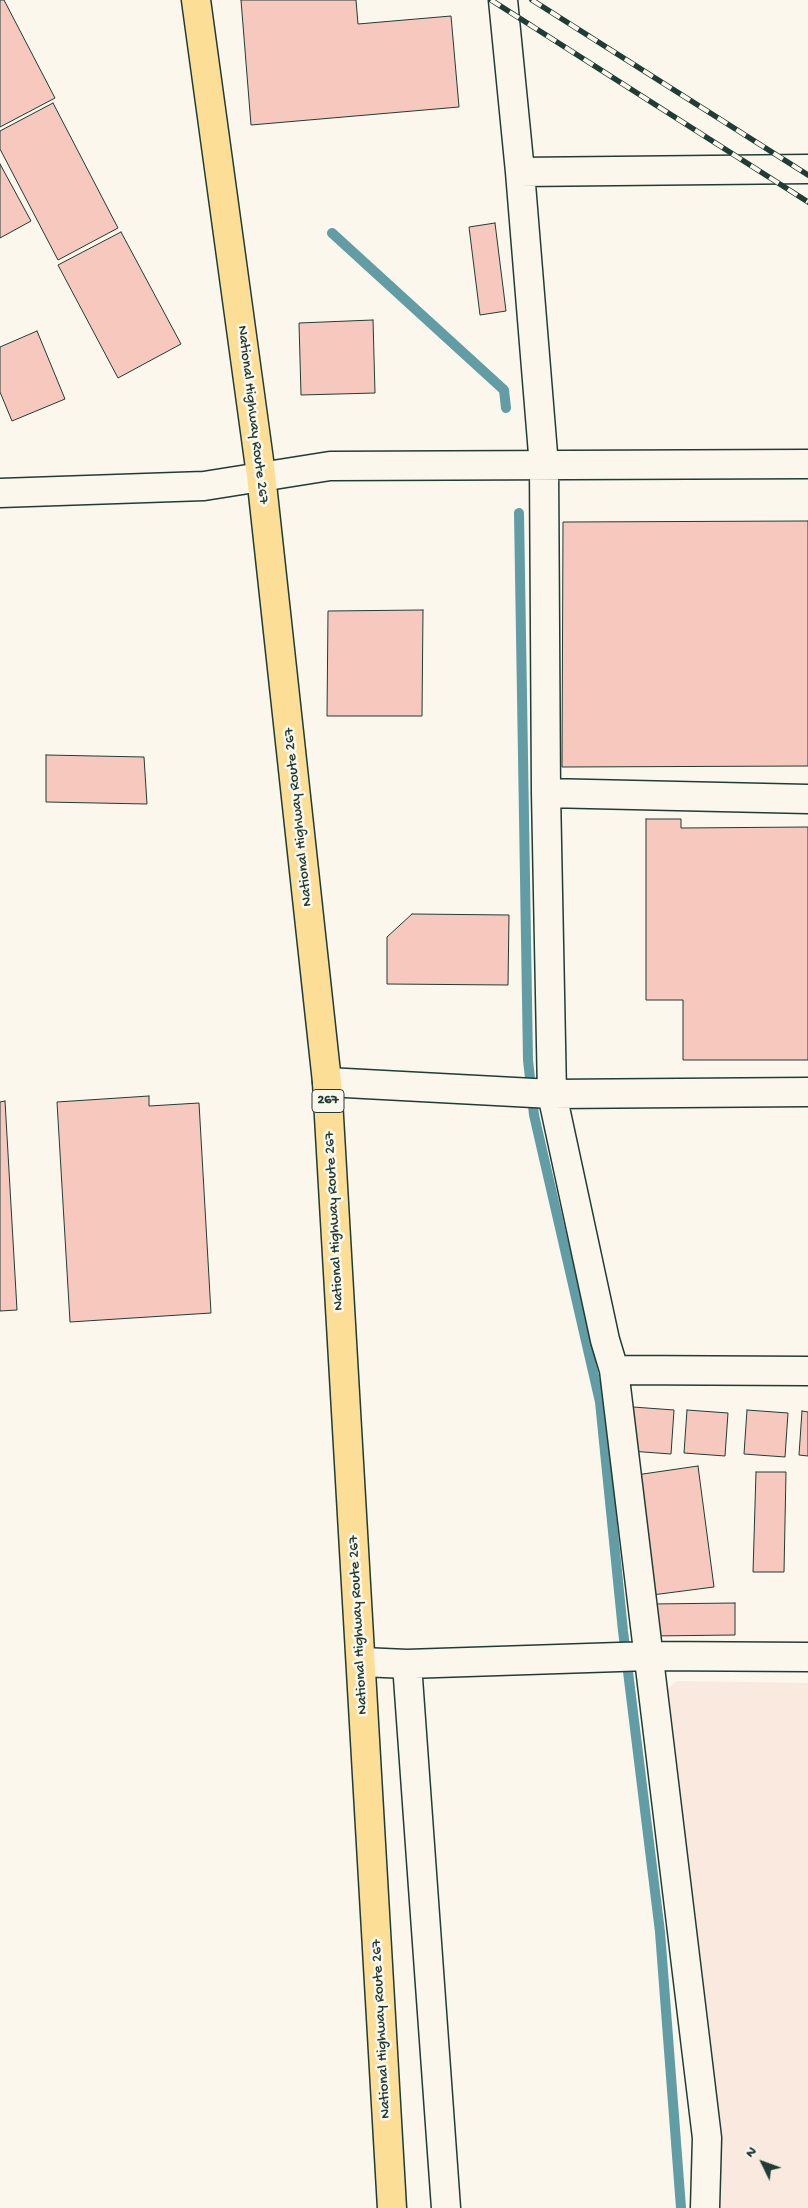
<!DOCTYPE html>
<style>
body{margin:0}
#map{position:relative;width:808px;height:2208px;overflow:hidden;background:#fbf7ec;font-family:"Gochi Hand",sans-serif}
canvas{display:block}
.north{position:absolute;left:738px;top:2138px;width:50px;height:50px;-webkit-text-stroke:4px #fbf7ec;paint-order:stroke;rotate:312deg;font-size:14px;font-weight:700;line-height:20px;text-align:center;color:#1f3d34}
.north::after{content:'';display:block;margin:auto;width:18px;height:22px;background:#1f3d34;clip-path:polygon(50% 0,100% 100%,50% 72%,0 100%)}
</style>
<div id="map">
<canvas width="808" height="2208"></canvas>
<div class="north">N</div>
</div>
<script>
const ctx = document.querySelector('canvas').getContext('2d');
ctx.lineJoin = 'round';
function paint(path, color) {
  ctx.fillStyle = color;
  ctx.fill(path, 'evenodd');
}
function toPath(rows) {
  const path = new Path2D();
  for (const r of rows) {
    path.moveTo(r[0], r[1]);
    for (let i = 2; i < r.length; i += 2) path.lineTo(r[i], r[i + 1]);
  }
  return path;
}
function trace(path, color, width, dash) {
  ctx.strokeStyle = color;
  ctx.lineWidth = width;
  ctx.lineCap = dash ? 'butt' : 'round';
  ctx.setLineDash(dash || []);
  ctx.stroke(path);
}
function drawText(font, color, halo, rows, align = 'center') {
  ctx.font = font + ' "Gochi Hand",sans-serif';
  ctx.lineWidth = 5;
  ctx.setLineDash([]);
  ctx.textBaseline = 'middle';
  ctx.strokeStyle = halo;
  ctx.fillStyle = color;
  for (const [text, x, y, turn = 0] of rows) {
    ctx.save();
    ctx.translate(x, y);
    ctx.rotate((+turn || 0) * Math.PI / 180);
    ctx.textAlign = isNaN(turn) ? turn : align;
    if (halo) ctx.strokeText(text, 0, 0);
    ctx.fillText(text, 0, 0);
    ctx.restore();
  }
}
paint(toPath([
 [677,1681,808,1683,808,2208,714,2208,665,1691]
]), '#fae9de');
trace(toPath([
 [332,233,504,390,506,408],
 [519,513,528,1060,534,1115,600,1402,623,1631,660,1932,681,2208]
]), '#629ca4', 10);
const building = toPath([
 [0,0,4,0,55,98,0,127,0,0],
 [241,0,356,0,358,24,451,16,459,107,251,125,241,0],
 [53,103,118,228,58,260,0,149,0,131,53,103],
 [0,164,31,221,0,238,0,164],
 [495,223,506,311,480,315,469,227,495,223],
 [121,232,181,344,118,378,58,265,121,232],
 [373,320,375,393,301,395,299,323,373,320],
 [37,331,65,399,12,421,0,392,0,347,37,331],
 [808,521,808,766,562,767,563,522,808,521],
 [423,610,422,716,327,716,328,611,423,610],
 [46,755,144,757,147,804,46,802,46,755],
 [646,819,681,819,681,828,808,827,808,1060,683,1060,683,1000,646,1000,646,819],
 [412,914,509,915,508,985,387,984,387,937,412,914],
 [149,1096,149,1106,199,1103,211,1313,70,1322,57,1102,149,1096],
 [5,1101,17,1310,0,1311,0,1102,5,1101],
 [633,1407,674,1410,671,1454,630,1451,633,1407],
 [687,1410,728,1413,725,1456,684,1453,687,1410],
 [747,1410,788,1413,785,1457,744,1454,747,1410],
 [802,1411,808,1412,808,1456,799,1455,802,1411],
 [698,1466,714,1587,652,1595,636,1475,698,1466],
 [756,1472,786,1472,784,1572,753,1572,756,1472],
 [735,1603,735,1635,651,1636,651,1604,735,1603]
]);
paint(building, '#f7c8be');
trace(building, '#1f3d34', 1);
const minor = toPath([
 [503,0,520,172,544,466,546,793,552,1094,605,1340,614,1370,707,2138,705,2208],
 [520,172,808,169],
 [0,493,204,486,330,466,808,464],
 [546,793,808,799],
 [327,1082,552,1094,808,1092],
 [614,1370,808,1371],
 [362,1662,407,1664,649,1656,808,1657],
 [407,1664,446,2208]
]);
const highway = toPath([
 [196,0,261,475,327,1082,392,2208]
]);
trace(minor, '#1f3d34', 31);
trace(highway, '#1f3d34', 31);
trace(minor, '#fbf7ec', 28);
trace(highway, '#fcde96', 28);
const rail = toPath([
 [491,0,808,202],
 [532,0,808,175]
]);
trace(rail, '#1f3d34', 5.5);
trace(rail, '#fbf7ec', 4, [11]);
for (const [x, y, w] of [
 [328,1101,32]
]) {
  const box = new Path2D();
  box.roundRect(x - w / 2, y - 11.5, w, 23, 4);
  ctx.fillStyle = '#fbf7ec';
  ctx.fill(box);
  trace(box, '#1f3d34', 1);
}
drawText('bold 14px', '#1f3d34', null, [
 ["267",328,1101]
]);
drawText('15px', '#1f3d34', '#fbf7ec', [
 ["National Highway Route 267",252,415,83],
 ["National Highway Route 267",299,817,-96],
 ["National Highway Route 267",335,1221,-93],
 ["National Highway Route 267",359,1625,-93],
 ["National Highway Route 267",382,2029,-93]
]);
</script>
